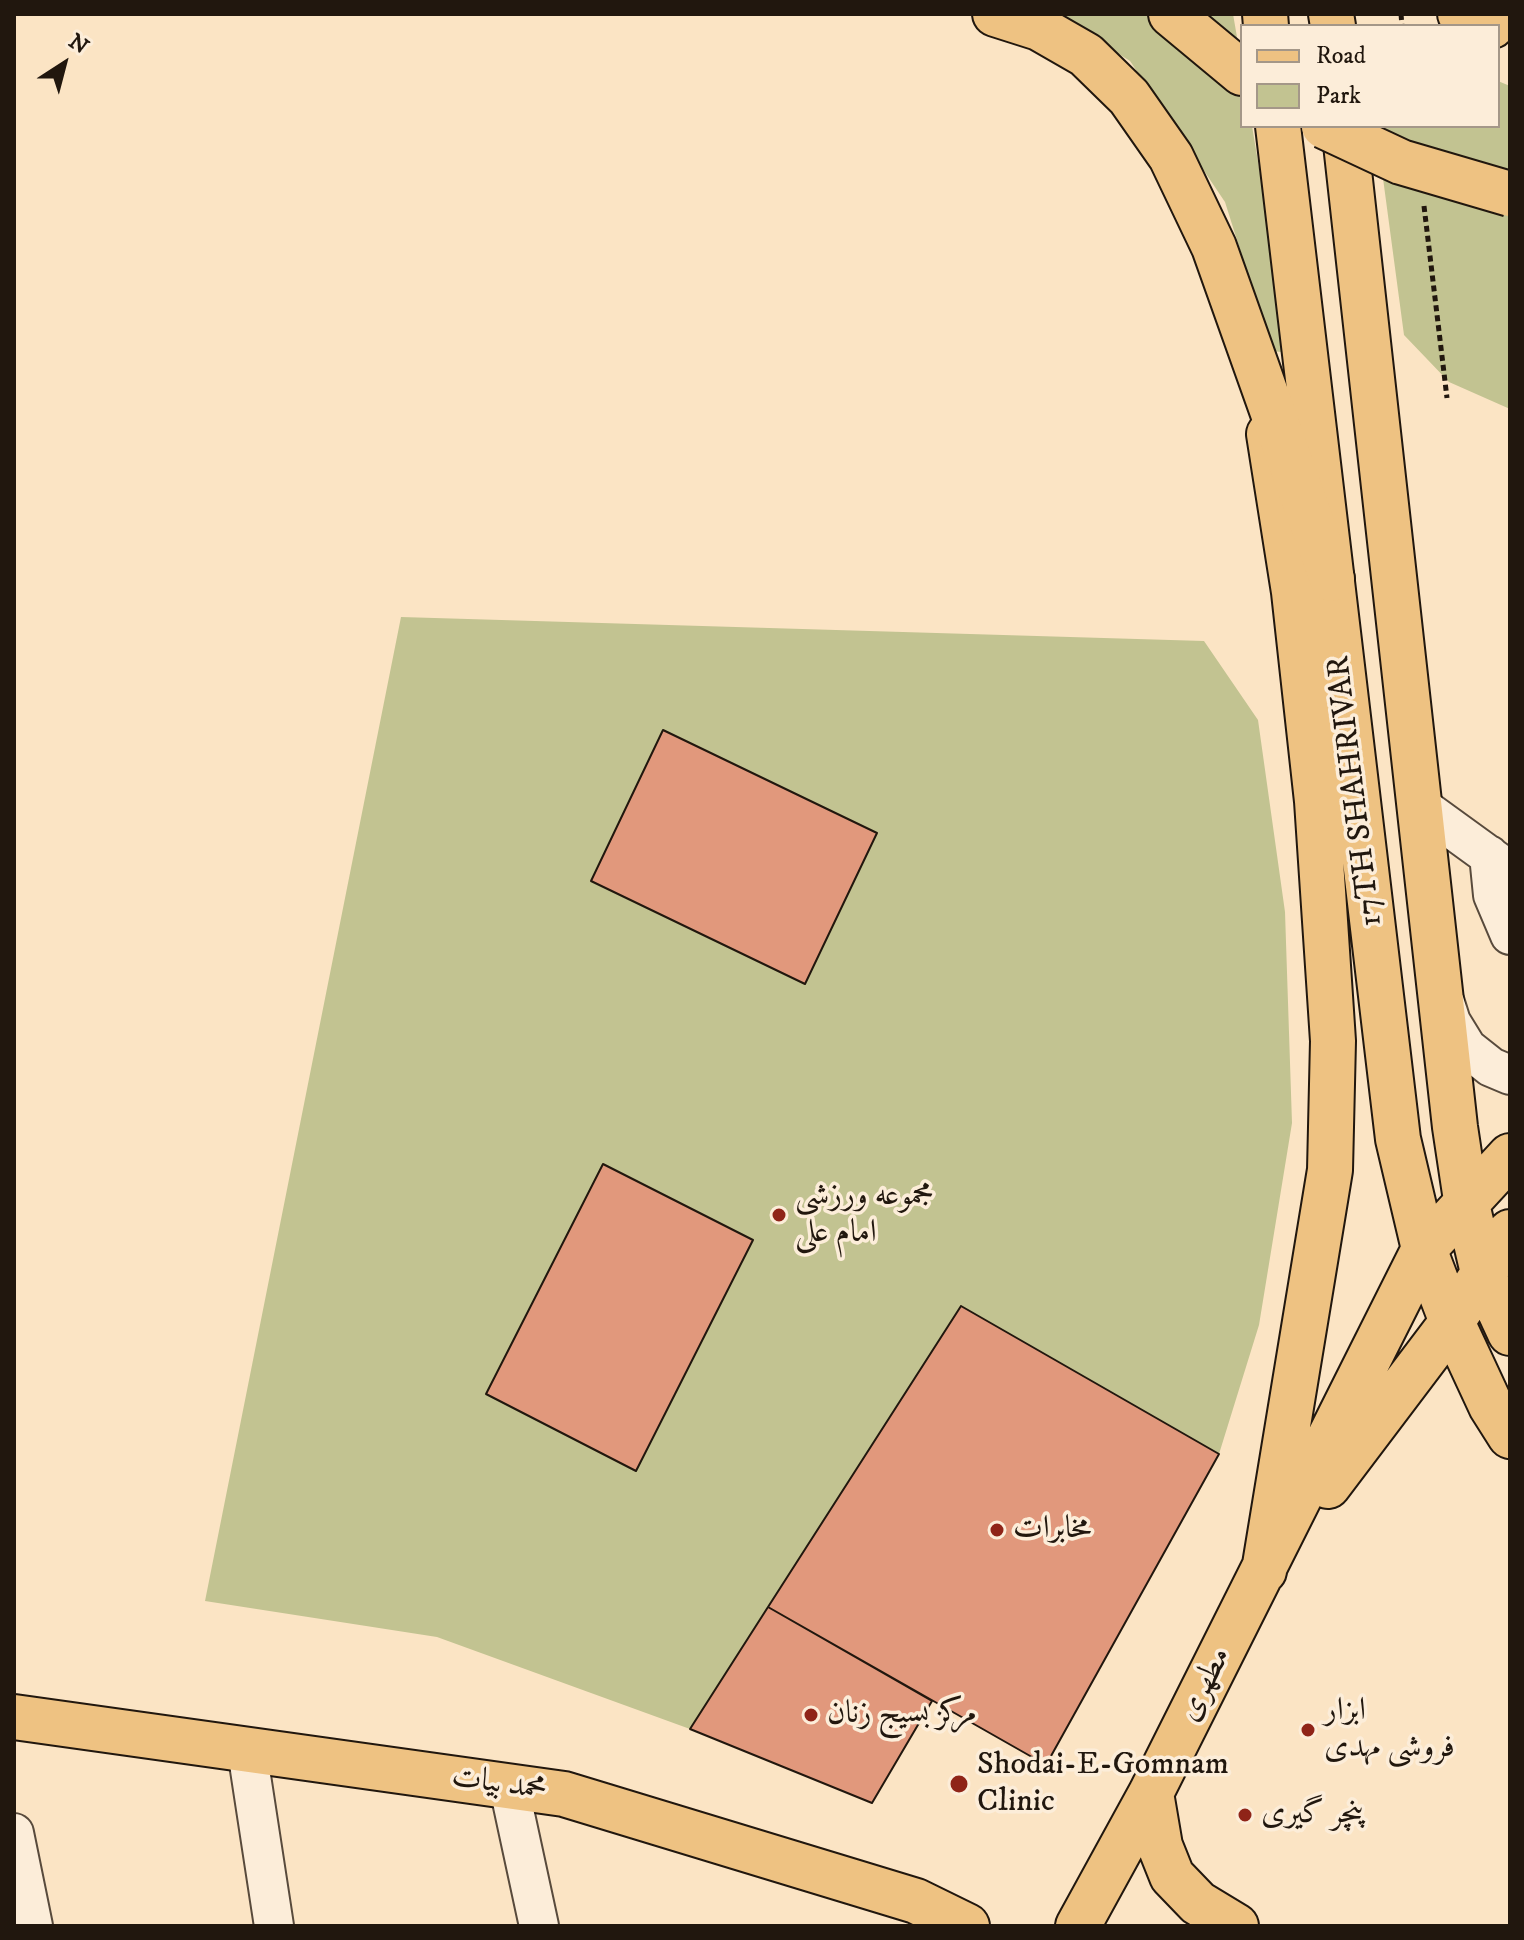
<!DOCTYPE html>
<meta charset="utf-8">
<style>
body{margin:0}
#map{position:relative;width:1524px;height:1940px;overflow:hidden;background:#fbe4c4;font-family:"IM FELL DW Pica",serif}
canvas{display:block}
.frame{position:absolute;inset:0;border:16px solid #21170e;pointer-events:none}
.legend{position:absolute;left:1240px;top:24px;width:260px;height:104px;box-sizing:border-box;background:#fcedd9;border:2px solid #a49788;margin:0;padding:10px 14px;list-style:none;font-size:24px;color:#21170e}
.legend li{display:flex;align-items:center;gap:16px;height:40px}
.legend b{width:40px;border:2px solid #a49788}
.north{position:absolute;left:24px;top:24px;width:80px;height:80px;-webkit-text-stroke:6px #fcedd9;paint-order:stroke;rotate:36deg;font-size:22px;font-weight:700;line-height:32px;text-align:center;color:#21170e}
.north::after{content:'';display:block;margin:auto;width:28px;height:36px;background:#21170e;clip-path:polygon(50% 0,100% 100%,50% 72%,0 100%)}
</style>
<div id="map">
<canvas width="1524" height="1940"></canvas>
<div class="frame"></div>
<ul class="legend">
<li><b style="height:10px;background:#eec282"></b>Road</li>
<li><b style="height:22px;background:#c2c391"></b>Park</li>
</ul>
<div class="north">N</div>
</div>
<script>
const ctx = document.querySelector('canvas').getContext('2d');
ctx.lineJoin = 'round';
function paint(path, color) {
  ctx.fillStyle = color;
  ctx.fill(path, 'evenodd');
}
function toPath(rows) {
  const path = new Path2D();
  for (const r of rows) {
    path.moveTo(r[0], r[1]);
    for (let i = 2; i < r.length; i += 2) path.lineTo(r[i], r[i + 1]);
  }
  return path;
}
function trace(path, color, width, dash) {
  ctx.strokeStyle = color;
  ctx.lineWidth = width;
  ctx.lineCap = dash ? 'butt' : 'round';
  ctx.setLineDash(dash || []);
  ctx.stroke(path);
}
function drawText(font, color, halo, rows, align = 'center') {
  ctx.font = font + ' "IM FELL DW Pica",Amiri,serif';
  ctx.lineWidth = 7;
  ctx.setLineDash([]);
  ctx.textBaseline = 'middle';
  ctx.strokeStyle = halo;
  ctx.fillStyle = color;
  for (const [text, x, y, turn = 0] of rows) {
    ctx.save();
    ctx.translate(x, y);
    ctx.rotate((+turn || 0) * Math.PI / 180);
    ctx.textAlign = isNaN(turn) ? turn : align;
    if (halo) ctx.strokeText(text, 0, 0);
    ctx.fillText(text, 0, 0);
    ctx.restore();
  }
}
paint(toPath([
 [1039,14,1233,14,1242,66,1242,126,1252,126,1290,353,1272,351,1225,202,1130,61,1073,25],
 [1498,81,1510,86,1510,409,1449,382,1404,335,1376,126,1498,126],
 [401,617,1204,641,1258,720,1285,912,1292,1123,1259,1325,1219,1454,961,1306,690,1729,437,1637,205,1601]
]), '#c2c391');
const building = toPath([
 [663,730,877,833,805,984,591,881,663,730],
 [603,1164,753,1240,636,1471,486,1394,603,1164],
 [961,1306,1219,1454,1046,1765,768,1607,961,1306],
 [768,1607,932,1701,872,1803,690,1729,768,1607]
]);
paint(building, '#e1987c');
trace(building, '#21170e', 2);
const minor = toPath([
 [1419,805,1510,871],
 [1489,855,1493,895,1510,935],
 [1445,1003,1451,1022,1467,1048,1491,1067,1510,1075],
 [247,1750,274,1926],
 [509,1787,539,1926],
 [14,1833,33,1926]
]);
const major = toPath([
 [1265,14,1266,26],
 [1331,14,1333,26],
 [1278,126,1398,1139,1424,1249,1452,1322,1491,1406,1510,1436],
 [1344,126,1455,1127,1466,1200,1484,1277,1510,1333],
 [1328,1486,1452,1322,1510,1232],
 [1264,1571,1330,1170,1333,1041,1317,801,1294,592,1269,434],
 [14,1717,564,1794,916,1901,967,1926],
 [1151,1793,1160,1846,1172,1876,1198,1903,1236,1926],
 [1078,1926,1151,1793,1424,1249,1510,1156]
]);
const highway = toPath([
 [995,14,1039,28,1086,55,1129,97,1171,157,1214,247,1332,579],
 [1171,14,1242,73],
 [1460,14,1492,26]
]);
trace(minor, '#584a3c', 42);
trace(major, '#21170e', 48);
trace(highway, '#21170e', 48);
trace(toPath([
 [1401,14,1402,26],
 [1424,206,1447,398]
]), '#21170e', 5, [6, 4]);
trace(minor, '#fcedd9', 38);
trace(major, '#eec282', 44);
trace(highway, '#eec282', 44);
const highwayBridge = toPath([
 [1324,126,1401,162,1510,194]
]);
trace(highwayBridge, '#21170e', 48, []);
trace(highwayBridge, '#eec282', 44);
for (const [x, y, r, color] of [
 [779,1215,8,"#8f2418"],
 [997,1530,8,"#8f2418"],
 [811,1715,8,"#8f2418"],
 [1308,1730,8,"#8f2418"],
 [959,1784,10,"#8f2418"],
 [1245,1815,8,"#8f2418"]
]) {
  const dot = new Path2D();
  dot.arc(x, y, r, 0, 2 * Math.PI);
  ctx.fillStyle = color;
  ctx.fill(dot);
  trace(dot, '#fcedd9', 3);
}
drawText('32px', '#21170e', '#fcedd9', [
 ["17TH SHAHRIVAR",1357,791,-97],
 ["مطهری",1206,1685,-63],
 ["محمد بیات",499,1785,8]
]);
drawText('32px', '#21170e', '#fcedd9', [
 ["مجموعه ورزشی",795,1197],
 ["امام علی",795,1234],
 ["مخابرات",1013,1530],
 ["ابزار",1324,1712],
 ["فروشی مهدی",1324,1749],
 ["مرکز بسیج زنان",827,1715],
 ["Shodai-E-Gomnam",977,1766],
 ["Clinic",977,1803],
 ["پنچر گیری",1261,1815]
], 'left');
</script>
